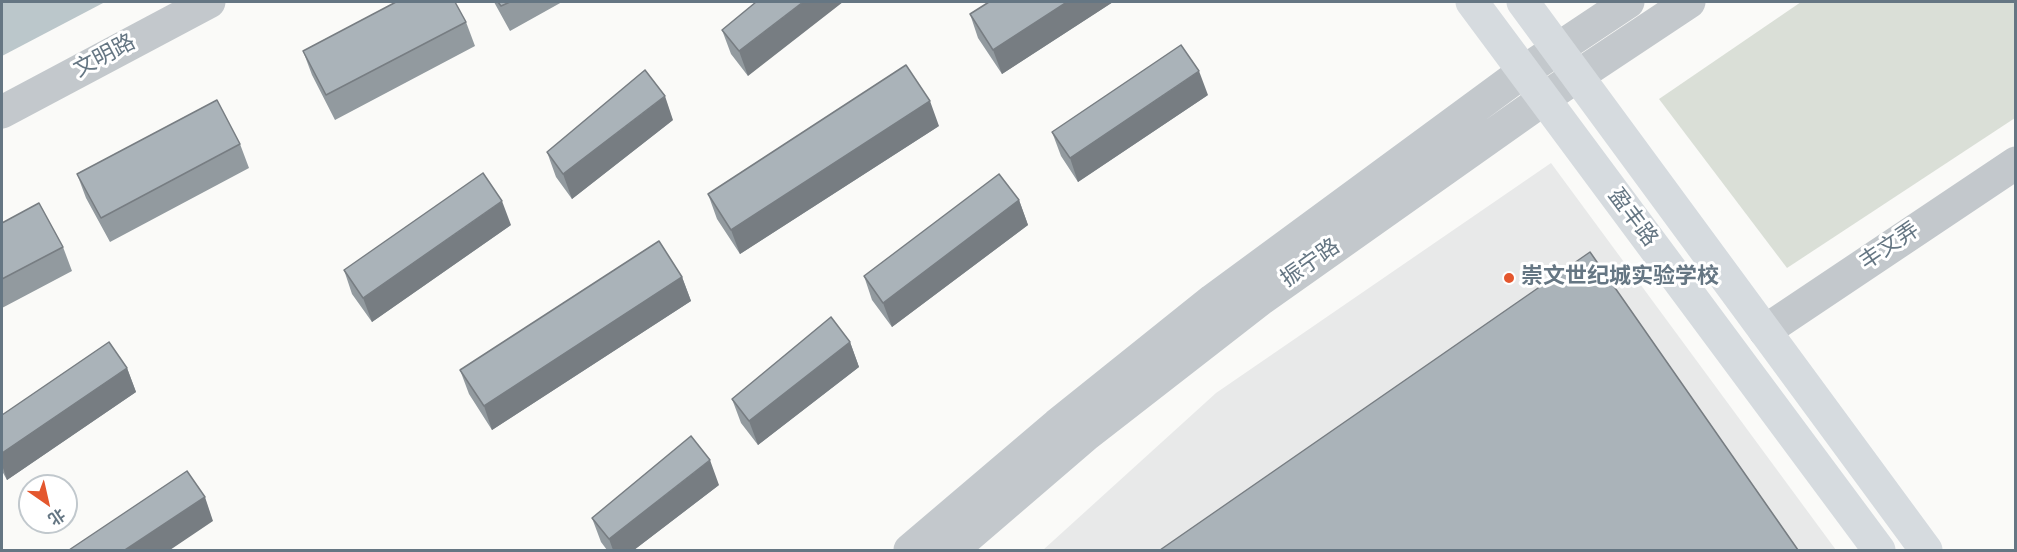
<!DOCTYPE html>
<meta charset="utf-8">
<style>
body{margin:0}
#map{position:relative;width:2017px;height:552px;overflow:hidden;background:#fafaf8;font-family:"Titillium Web","Noto Sans SC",sans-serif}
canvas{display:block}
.frame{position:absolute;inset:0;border:3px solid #657683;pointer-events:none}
.north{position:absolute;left:18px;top:474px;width:60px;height:60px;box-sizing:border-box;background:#fff;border:2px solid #c1c8cd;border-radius:50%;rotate:146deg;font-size:16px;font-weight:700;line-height:24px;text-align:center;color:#657683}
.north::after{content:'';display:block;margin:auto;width:21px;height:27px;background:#e4572e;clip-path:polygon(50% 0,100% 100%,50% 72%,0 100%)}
</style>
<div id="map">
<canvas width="2017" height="552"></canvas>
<div class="frame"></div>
<div class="north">北</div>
</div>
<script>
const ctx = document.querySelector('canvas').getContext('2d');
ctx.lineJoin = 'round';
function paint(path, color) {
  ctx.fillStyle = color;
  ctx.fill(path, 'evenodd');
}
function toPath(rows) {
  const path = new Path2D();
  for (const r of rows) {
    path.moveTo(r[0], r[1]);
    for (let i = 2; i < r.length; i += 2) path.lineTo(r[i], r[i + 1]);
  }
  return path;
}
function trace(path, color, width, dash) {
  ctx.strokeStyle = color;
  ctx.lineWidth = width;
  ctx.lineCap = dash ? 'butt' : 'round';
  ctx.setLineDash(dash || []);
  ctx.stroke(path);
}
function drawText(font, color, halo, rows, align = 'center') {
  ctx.font = font + ' "Titillium Web","Noto Sans SC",sans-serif';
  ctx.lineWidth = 6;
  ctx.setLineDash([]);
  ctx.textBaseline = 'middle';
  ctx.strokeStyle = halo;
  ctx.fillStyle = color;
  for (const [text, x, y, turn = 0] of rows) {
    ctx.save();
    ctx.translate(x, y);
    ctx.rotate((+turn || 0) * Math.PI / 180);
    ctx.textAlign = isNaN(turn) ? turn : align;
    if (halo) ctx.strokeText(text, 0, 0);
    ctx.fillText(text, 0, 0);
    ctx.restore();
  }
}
paint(toPath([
 [1551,163,1836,550,1043,550,1216,393]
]), '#e8e9e9');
paint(toPath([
 [1801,2,2015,2,2015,118,1787,268,1659,99]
]), '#dadfd7');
paint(toPath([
 [2,2,105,2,2,56]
]), '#bbc7cb');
trace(toPath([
 [2,112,209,2],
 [1765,331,2016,163],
 [910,550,1057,425,1213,300,1523,72,1628,2],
 [952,550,1086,435,1261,299,1558,89,1689,2]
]), '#c3c8cc', 33);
trace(toPath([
 [1472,2,1879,550],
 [1523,2,1926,550]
]), '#d6dbdf', 33);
paint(toPath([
 [494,2,562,2,510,31],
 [756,2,748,76,731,54,722,30],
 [989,2,1113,2,1002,74,978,38,970,14],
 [466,22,475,46,335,120,312,75,303,51],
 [1208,95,1078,182,1061,156,1052,132],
 [673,120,572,199,556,177,547,152],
 [939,126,740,254,717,219,708,194],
 [240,144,249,168,110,242,86,198,77,174],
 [1019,200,1028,225,892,327,872,300,864,276],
 [2,223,63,247,72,271,2,308],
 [511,225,372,322,352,294,344,270],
 [682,277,691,301,492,430,469,394,460,370],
 [850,342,859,367,758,445,741,423,732,399],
 [127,368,136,392,7,480,2,471,2,415],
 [719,485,634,550,607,550,601,542,592,518]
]), '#929a9f');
paint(toPath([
 [803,2,843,2,748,76,739,51],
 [1067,2,1113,2,1002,74,993,50],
 [1199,71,1208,95,1078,182,1070,158],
 [665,96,673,120,572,199,563,174],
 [930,101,939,126,740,254,731,230],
 [1019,200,1028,225,892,327,883,303],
 [502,201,511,225,372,322,363,298],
 [682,277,691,301,492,430,484,406],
 [850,342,859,367,758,445,749,421],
 [127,368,136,392,7,480,2,465,2,453],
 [710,460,719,485,634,550,613,550,609,539],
 [205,497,213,521,170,550,125,550]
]), '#777d82');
const building = toPath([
 [396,2,455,2,466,22,326,95,303,51,396,2],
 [498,2,510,2,501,6,498,2],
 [756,2,803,2,739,51,722,30,756,2],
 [989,2,1067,2,993,50,970,14,989,2],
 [1181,45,1199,71,1070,158,1052,132,1181,45],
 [906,65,930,101,731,230,708,194,906,65],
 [645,70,665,96,563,174,547,152,645,70],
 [217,100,240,144,101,218,77,174,217,100],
 [483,173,502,201,363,298,344,270,483,173],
 [999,174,1019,200,883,303,864,276,999,174],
 [39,203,63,247,2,279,2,223,39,203],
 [659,241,682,277,484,406,460,370,659,241],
 [1590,252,1798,550,1160,550,1590,252],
 [831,317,850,342,749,421,732,399,831,317],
 [109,342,127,368,2,453,2,415,109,342],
 [691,436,710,460,609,539,592,518,691,436],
 [187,471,205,497,125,550,69,550,187,471]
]);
paint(building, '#aab3b9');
trace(building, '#777d82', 1.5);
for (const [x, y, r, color] of [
 [1509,278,6,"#e4572e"]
]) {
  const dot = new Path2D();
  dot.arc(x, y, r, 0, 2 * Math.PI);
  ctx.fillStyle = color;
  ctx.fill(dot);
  trace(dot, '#fff', 2);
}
drawText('22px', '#657683', '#fff', [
 ["文明路",105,57,-28],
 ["盈丰路",1632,218,53],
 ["丰文弄",1890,247,-34],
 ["振宁路",1311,264,-35]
]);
drawText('bold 22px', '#657683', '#fff', [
 ["崇文世纪城实验学校",1521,278]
], 'left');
</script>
